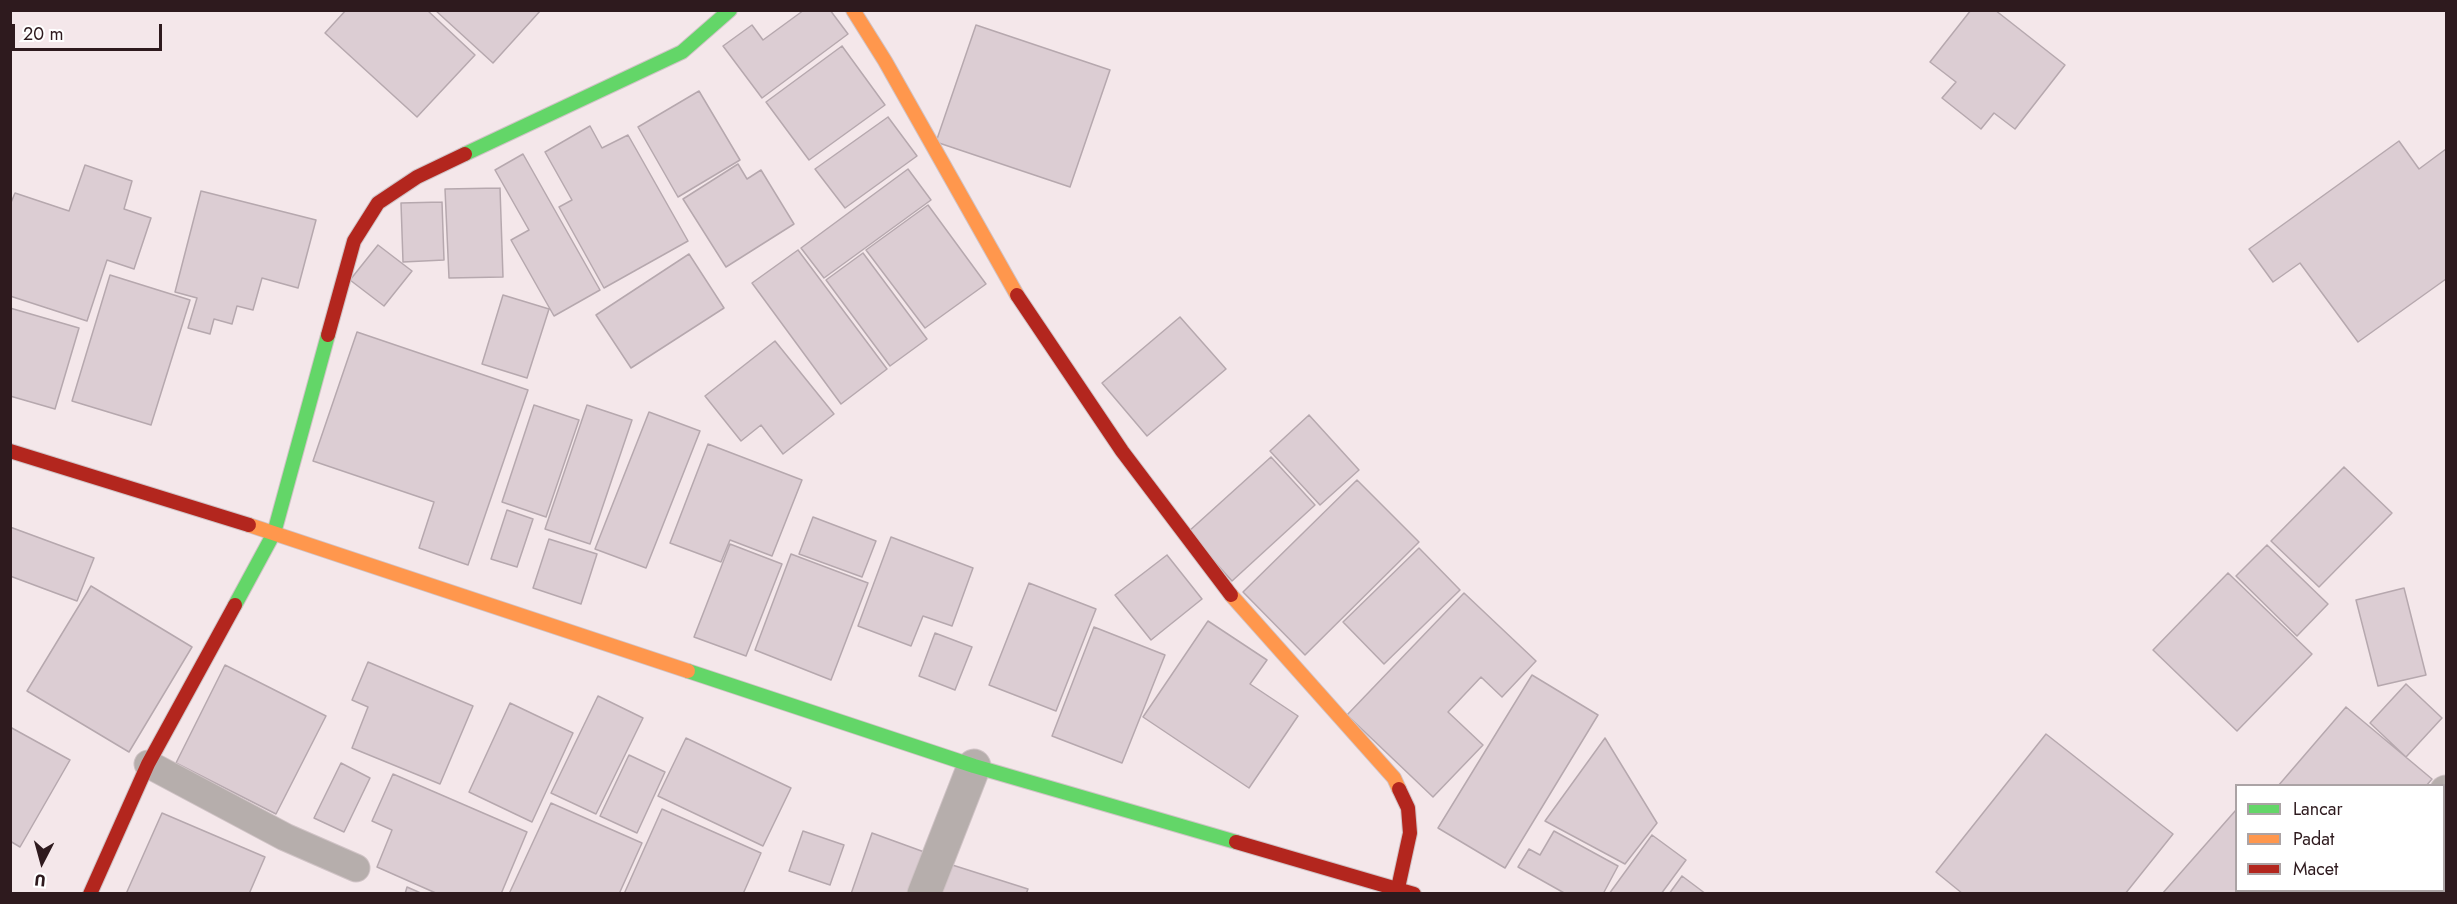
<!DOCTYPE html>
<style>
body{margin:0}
#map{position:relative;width:2457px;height:904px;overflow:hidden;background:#f4e7ea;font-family:Jost,sans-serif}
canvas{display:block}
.frame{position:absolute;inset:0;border:12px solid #2e1a1e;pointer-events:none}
.legend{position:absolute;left:2235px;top:784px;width:210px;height:108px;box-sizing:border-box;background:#fff;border:2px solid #aba3a5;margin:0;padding:8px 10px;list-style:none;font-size:18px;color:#2e1a1e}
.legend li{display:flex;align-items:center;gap:12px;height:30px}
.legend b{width:30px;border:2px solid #aba3a5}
.north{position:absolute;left:12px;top:832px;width:60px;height:60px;-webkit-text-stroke:4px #fff;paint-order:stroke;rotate:186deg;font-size:16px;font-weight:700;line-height:24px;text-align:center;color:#2e1a1e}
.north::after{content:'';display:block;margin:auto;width:21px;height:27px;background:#2e1a1e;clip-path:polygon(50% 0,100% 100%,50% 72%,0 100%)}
.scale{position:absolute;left:12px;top:24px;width:150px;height:27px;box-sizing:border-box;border:3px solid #2e1a1e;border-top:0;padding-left:8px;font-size:18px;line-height:21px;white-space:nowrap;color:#2e1a1e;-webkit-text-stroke:4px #fff;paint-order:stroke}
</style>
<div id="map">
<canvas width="2457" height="904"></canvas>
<div class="frame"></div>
<ul class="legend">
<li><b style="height:8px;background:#63d668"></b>Lancar</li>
<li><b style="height:8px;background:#ff974d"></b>Padat</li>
<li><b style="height:8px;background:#b3261e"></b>Macet</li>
</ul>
<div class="north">U</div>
<div class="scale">20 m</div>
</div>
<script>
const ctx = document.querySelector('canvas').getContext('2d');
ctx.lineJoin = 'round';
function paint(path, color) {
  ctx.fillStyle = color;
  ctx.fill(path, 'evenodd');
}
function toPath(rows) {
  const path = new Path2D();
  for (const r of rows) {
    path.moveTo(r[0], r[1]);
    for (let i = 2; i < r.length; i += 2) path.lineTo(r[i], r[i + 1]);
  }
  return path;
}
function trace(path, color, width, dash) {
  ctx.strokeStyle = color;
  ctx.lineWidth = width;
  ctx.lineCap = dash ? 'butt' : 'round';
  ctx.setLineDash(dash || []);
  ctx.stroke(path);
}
const building = toPath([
 [346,10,427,10,475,55,417,117,325,33,346,10],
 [435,10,541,10,493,63,435,10],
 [804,10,830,10,848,34,762,98,723,46,752,25,763,40,804,10],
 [1971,10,1995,10,2065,65,2015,129,1994,113,1981,129,1942,98,1956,82,1930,62,1971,10],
 [976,25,1110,70,1070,187,936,142,976,25],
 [842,46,885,105,809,160,766,102,842,46],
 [699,91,740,160,678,197,638,127,699,91],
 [888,117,917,156,845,208,815,169,888,117],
 [590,126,602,148,628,135,688,241,604,288,559,207,572,200,545,152,590,126],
 [2399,141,2419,169,2446,149,2446,279,2358,342,2300,263,2273,282,2249,249,2399,141],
 [523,154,600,290,554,316,511,240,529,230,495,170,523,154],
 [738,164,747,179,761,170,794,224,726,267,683,199,738,164],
 [85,165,132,181,124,209,151,218,134,269,107,260,87,321,10,296,10,205,15,193,69,211,85,165],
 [908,169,931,200,824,278,801,248,908,169],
 [500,188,503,277,449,278,445,189,500,188],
 [201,191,316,220,298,288,262,278,253,310,237,306,232,324,214,319,210,334,188,328,197,298,175,292,201,191],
 [442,202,444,260,403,262,401,203,442,202],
 [928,205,986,284,925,328,866,250,928,205],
 [378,245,412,271,384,306,350,280,378,245],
 [798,250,887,369,841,404,752,283,798,250],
 [863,253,927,339,890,366,826,280,863,253],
 [689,254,724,308,631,368,596,315,689,254],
 [110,275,190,300,151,425,72,401,110,275],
 [503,295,549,309,527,378,482,364,503,295],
 [10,308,79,328,55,409,10,396,10,308],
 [1180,317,1226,369,1147,436,1102,383,1180,317],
 [357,332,528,390,468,565,419,548,434,502,313,461,357,332],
 [775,341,834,414,783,454,761,425,741,441,705,396,775,341],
 [534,405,579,420,546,517,502,502,534,405],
 [587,405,632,420,590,544,545,529,587,405],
 [649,412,700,431,646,568,595,549,649,412],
 [1309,415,1359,470,1320,505,1270,451,1309,415],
 [708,444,802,480,772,556,730,540,721,562,670,543,708,444],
 [1271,457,1315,505,1232,581,1188,532,1271,457],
 [2344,467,2392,513,2319,587,2271,541,2344,467],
 [1357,480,1419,542,1305,655,1243,592,1357,480],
 [507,510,533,519,517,567,491,559,507,510],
 [813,517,876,541,862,577,799,554,813,517],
 [10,527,94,558,77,601,10,576,10,527],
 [891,537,973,568,952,626,923,616,911,646,858,626,891,537],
 [549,539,597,554,581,604,533,588,549,539],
 [730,544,782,564,746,656,694,637,730,544],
 [2267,545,2328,604,2297,636,2236,576,2267,545],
 [1419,548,1460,590,1384,664,1343,622,1419,548],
 [791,554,868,583,831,680,755,650,791,554],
 [1167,555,1202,599,1151,640,1115,595,1167,555],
 [2228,573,2312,654,2237,731,2153,650,2228,573],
 [1029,583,1096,609,1056,711,989,685,1029,583],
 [91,586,192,647,129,752,27,691,91,586],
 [2404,588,2426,675,2378,686,2356,600,2404,588],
 [1464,593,1536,661,1502,697,1481,677,1448,712,1483,745,1433,797,1347,715,1464,593],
 [1208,621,1267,660,1250,684,1298,716,1249,788,1143,717,1208,621],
 [1094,627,1165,655,1122,763,1052,736,1094,627],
 [935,633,972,647,955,690,919,676,935,633],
 [368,662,473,706,440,784,352,748,368,707,352,700,368,662],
 [225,665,326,716,276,814,176,763,225,665],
 [1532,675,1598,715,1505,868,1438,828,1532,675],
 [2406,684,2442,718,2406,757,2370,723,2406,684],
 [598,696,643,718,596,814,551,793,598,696],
 [510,703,573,733,532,822,469,792,510,703],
 [2346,707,2432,779,2426,786,2278,786,2346,707],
 [10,727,70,760,20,847,10,841,10,727],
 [2046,734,2173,834,2125,894,1963,894,1936,872,2046,734],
 [686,738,791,788,763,846,658,796,686,738],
 [1605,738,1657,823,1625,864,1545,821,1605,738],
 [629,755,665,772,637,833,600,816,629,755],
 [341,763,370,778,344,832,314,818,341,763],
 [393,774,527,832,501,894,438,894,377,867,392,830,372,821,393,774],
 [551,803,642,843,619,894,509,894,551,803],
 [662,809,761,853,743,894,624,894,662,809],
 [2236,810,2236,890,2326,890,2323,894,2162,894,2236,810],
 [162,813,265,857,249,894,126,894,162,813],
 [803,831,844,845,830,885,789,871,803,831],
 [1554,831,1618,866,1603,894,1566,894,1518,867,1529,849,1540,855,1554,831],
 [872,833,927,853,913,894,851,894,872,833],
 [1652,835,1686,860,1661,894,1609,894,1652,835],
 [2444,843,2446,845,2446,894,2404,894,2406,890,2444,890,2444,843],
 [946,863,1028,889,1026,894,936,894,946,863],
 [1682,876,1706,894,1669,894,1682,876],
 [407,887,423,894,405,894,407,887]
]);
paint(building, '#dccdd3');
trace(building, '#b6a8ae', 1.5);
const lane = toPath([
 [148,764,285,837,356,868]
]);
const street = toPath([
 [2444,796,2446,792],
 [924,894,974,766],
 [2368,894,2370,890]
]);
const fast = toPath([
 [465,154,682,52,730,10],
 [235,605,274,533,328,335],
 [688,671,974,766,1236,842]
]);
const slow = toPath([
 [853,10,885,61,1017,295],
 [249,525,688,671],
 [1231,595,1394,778,1399,789]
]);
const jam = toPath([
 [1017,295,1122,451,1231,595],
 [328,335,354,241,378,203,417,177,465,154],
 [10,451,249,525],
 [1236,842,1414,894],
 [1398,888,1410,833,1408,808,1399,789],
 [90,894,148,764,235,605]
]);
trace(lane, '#d0c3c6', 29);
trace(street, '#d0c3c6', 35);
trace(fast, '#d0c3c6', 16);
trace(slow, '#d0c3c6', 16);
trace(jam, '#d0c3c6', 16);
trace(lane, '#b6aeac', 27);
trace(street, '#b6aeac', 33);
trace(fast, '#63d668', 14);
trace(slow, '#ff974d', 14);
trace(jam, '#b3261e', 14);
</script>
